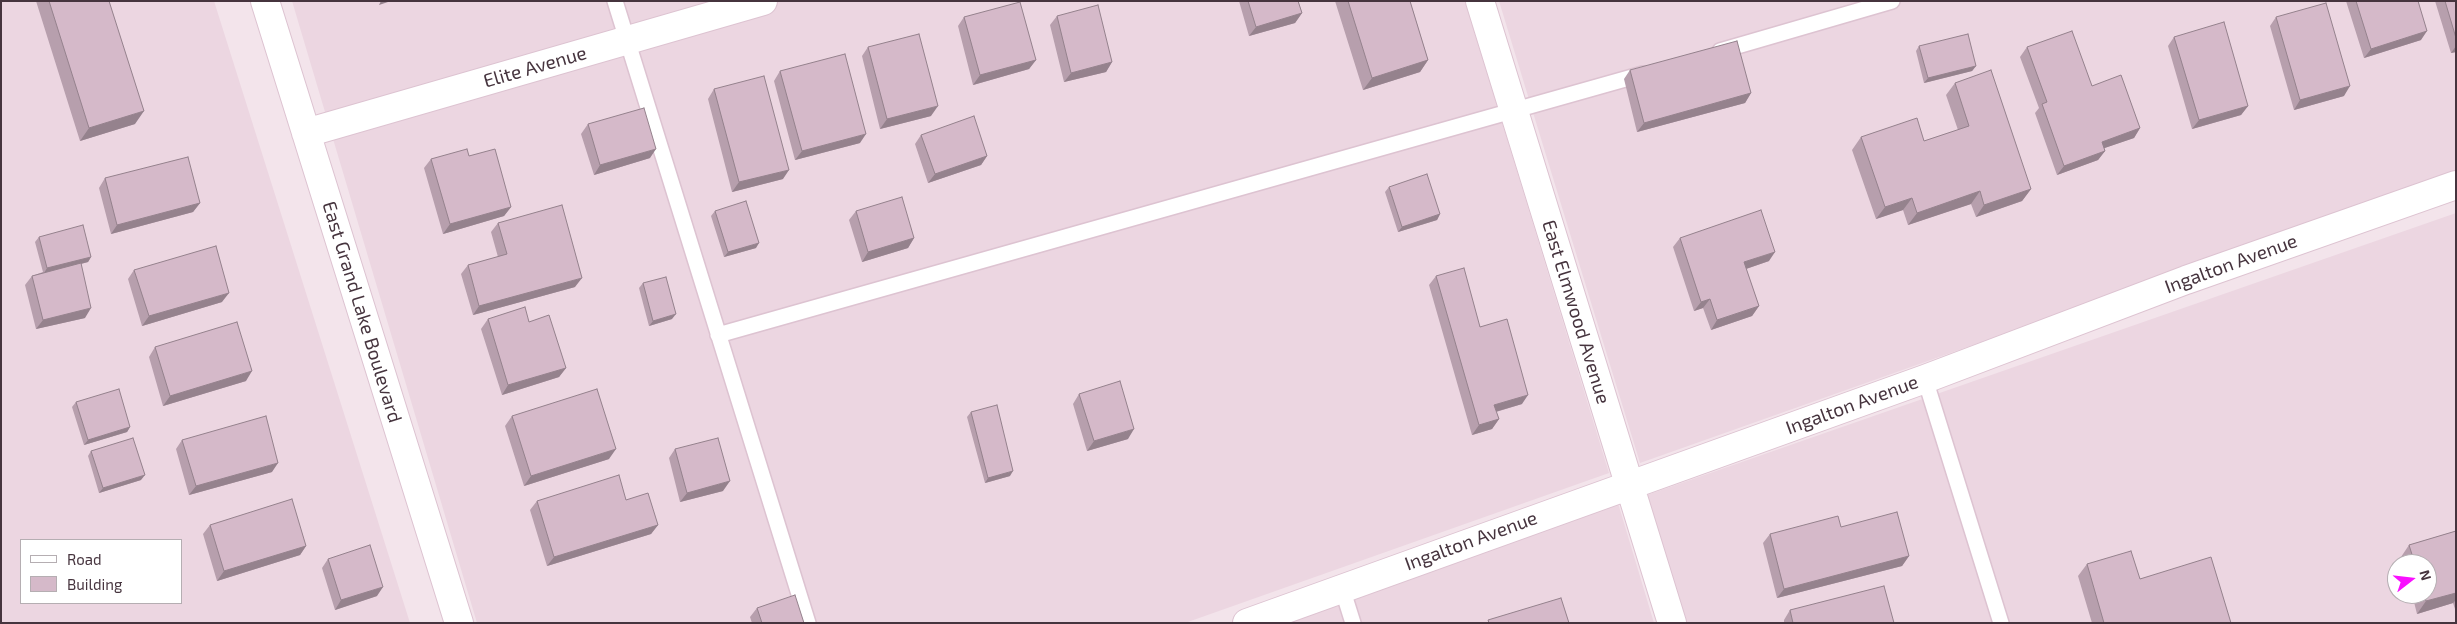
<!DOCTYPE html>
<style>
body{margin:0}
#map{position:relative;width:2457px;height:624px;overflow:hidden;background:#f3e4eb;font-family:"Exo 2",sans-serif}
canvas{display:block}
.frame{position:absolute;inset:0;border:2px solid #46343e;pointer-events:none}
.legend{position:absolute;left:20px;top:539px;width:162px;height:65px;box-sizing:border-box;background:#fff;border:1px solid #b5aeb2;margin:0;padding:6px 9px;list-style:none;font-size:15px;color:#46343e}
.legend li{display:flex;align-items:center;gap:10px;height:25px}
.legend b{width:25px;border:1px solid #b5aeb2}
.north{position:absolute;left:2387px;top:554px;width:50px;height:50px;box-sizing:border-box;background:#fff;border:1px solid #b5aeb2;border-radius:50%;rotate:74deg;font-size:14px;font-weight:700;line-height:20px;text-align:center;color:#46343e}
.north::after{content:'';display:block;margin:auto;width:18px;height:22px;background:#f910ff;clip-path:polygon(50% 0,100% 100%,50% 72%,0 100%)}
</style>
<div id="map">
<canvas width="2457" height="624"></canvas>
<div class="frame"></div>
<ul class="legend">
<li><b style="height:6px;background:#fff"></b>Road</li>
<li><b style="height:14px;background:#d5b9c9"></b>Building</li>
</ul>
<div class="north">N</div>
</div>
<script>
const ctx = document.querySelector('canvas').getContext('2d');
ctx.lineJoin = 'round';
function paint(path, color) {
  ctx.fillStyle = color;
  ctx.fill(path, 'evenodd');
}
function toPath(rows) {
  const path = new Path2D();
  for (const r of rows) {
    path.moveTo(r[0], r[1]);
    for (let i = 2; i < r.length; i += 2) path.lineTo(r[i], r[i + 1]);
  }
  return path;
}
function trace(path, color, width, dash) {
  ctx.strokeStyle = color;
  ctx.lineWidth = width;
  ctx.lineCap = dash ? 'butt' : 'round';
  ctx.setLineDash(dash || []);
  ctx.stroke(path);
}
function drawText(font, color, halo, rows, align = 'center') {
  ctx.font = font + ' "Exo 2",sans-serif';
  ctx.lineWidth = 4;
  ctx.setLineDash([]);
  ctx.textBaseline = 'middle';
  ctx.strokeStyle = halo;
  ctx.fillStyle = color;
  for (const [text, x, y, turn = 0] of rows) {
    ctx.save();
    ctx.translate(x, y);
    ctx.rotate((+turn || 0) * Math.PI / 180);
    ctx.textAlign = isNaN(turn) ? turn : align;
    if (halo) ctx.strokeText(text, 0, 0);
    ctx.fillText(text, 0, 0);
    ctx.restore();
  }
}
paint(toPath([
 [1,1,214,1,410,623,1,623],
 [21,540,181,540,181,603,21,603],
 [292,1,1465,1,1609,473,1185,623,477,623],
 [1499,1,2456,1,2456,174,1640,463],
 [2456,213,2456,623,1687,623,1647,495],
 [2397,564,2427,564,2427,594,2397,594],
 [1618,503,1654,623,1276,623]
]), '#ecd6e1');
const lane = toPath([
 [615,1,808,623],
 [1720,51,1892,1],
 [718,335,1643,74],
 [1925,379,2001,623],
 [1342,588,1353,623]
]);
const street = toPath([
 [265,1,459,623],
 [1480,1,1672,623],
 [306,133,763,1],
 [1247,623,1925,379,2186,280,2456,185]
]);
trace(lane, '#ddc3d1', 18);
trace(street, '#ddc3d1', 30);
trace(lane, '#fff', 15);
trace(street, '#fff', 28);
paint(toPath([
 [36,1,109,1,135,124,80,141],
 [1239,1,1298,1,1302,13,1295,23,1249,36],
 [1335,1,1410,1,1428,60,1420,72,1363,90],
 [2346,1,2418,1,2421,40,2364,58],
 [2435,1,2456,1,2456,52,2451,53],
 [1057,16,1112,62,1106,72,1064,82,1050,25],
 [964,17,1036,60,1029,69,973,85,958,26],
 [2276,17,2344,96,2294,110,2270,26],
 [2174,37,2248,106,2241,115,2192,129,2168,46],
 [1919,46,1976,66,1972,71,1924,83,1916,51],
 [868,47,931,116,880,129,862,56],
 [2027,47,2092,86,2140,128,2134,138,2104,148,2105,151,2098,160,2057,175,2035,113,2039,108,2020,57],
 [1630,70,1751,93,1745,103,1637,132,1624,79],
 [780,71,860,143,795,160,774,81],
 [1955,83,2031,189,2022,201,1976,217,1971,204,1908,225,1903,210,1876,219,1852,150,1861,137,1924,141,1958,130,1946,95],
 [714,89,783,179,732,192,708,99],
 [588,124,650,158,594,175,581,134],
 [921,135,987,156,981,165,928,183,915,144],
 [469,156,511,207,504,216,443,234,424,168,431,159],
 [105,178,200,203,193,212,111,234,99,188],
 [1389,187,1440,214,1437,220,1398,232,1385,192],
 [715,211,756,248,724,257,711,216],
 [856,211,914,238,908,248,862,262,849,220],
 [498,223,575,287,473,315,461,274,468,265,498,257,491,232],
 [39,237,91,257,88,262,81,264,85,318,36,329,25,285,32,276,43,272,35,242],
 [1680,238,1769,261,1746,269,1759,306,1752,316,1711,330,1703,308,1694,311,1673,247],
 [134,270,222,302,142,326,128,279],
 [1436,276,1480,327,1522,404,1496,412,1499,419,1492,429,1472,435,1429,285],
 [643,283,672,319,649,326,639,288],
 [488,319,529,322,566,368,559,377,502,395,481,329],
 [155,347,246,381,163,406,149,357],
 [1079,394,1128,439,1087,451,1073,404],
 [76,402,130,427,127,432,84,445,72,407],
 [971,412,1010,476,985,483,967,417],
 [512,416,609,459,524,486,505,426],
 [182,440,272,472,189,495,176,449],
 [675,449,723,491,680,502,669,458],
 [91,451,141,480,99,493,88,456],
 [626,500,658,525,651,534,547,566,530,510,537,501],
 [210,525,306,546,300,555,217,581,203,534],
 [1841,527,1909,556,1902,566,1777,598,1763,543,1770,534],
 [2456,531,2456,612,2453,603,2417,614,2412,594,2427,594,2427,564,2403,564,2401,557,2409,545],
 [328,559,377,596,335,610,322,568],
 [2087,564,2140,579,2231,623,2092,623,2078,576],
 [757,608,804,623,752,623,750,617],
 [1790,610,1894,623,1784,623,1784,620]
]), '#b79fad');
paint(toPath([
 [381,1,391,1,379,5],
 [1302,13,1295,23,1249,36,1256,27],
 [2427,31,2421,40,2364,58,2371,49],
 [2456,46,2456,52,2451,53],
 [1036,60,1029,69,973,85,980,75],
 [1428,60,1420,72,1363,90,1372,78],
 [1112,62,1106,72,1064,82,1071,73],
 [1976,66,1972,71,1924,83,1928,78],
 [2350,86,2344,96,2294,110,2300,100],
 [1751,93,1745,103,1637,132,1644,123],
 [938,106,931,116,880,129,887,119],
 [2248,106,2241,115,2192,129,2199,120],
 [144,111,135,124,80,141,89,128],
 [2140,128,2134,138,2096,151,2102,142],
 [866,134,860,143,795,160,802,151],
 [656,149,650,158,594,175,600,165],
 [2105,151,2098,160,2057,175,2064,166],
 [987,156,981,165,928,183,935,174],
 [789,170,783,179,732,192,739,182],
 [2031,189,2022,201,1976,217,1984,205],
 [1980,191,1971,204,1908,225,1917,213],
 [1912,198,1903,210,1876,219,1885,207],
 [200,203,193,212,111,234,117,225],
 [511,207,504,216,443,234,450,224],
 [1440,214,1437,220,1398,232,1402,227],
 [914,238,908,248,862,262,868,252],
 [759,243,756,248,724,257,728,252],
 [1775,252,1769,261,1737,272,1744,262],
 [91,257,88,262,44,273,47,268],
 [582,278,575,287,473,315,479,306],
 [229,293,222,302,142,326,149,316],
 [1710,299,1703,308,1694,311,1701,302],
 [1759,306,1752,316,1711,330,1717,320],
 [91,308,85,318,36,329,43,320],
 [676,314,672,319,649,326,653,321],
 [566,368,559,377,502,395,508,385],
 [252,371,246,381,163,406,170,396],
 [1528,395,1522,404,1488,414,1494,405],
 [1499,419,1492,429,1472,435,1479,425],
 [130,427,127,432,84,445,88,440],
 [1134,429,1128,439,1087,451,1094,441],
 [616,449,609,459,524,486,531,476],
 [278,463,272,472,189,495,196,486],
 [1013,471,1010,476,985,483,988,478],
 [145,475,141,480,99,493,103,488],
 [730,481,723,491,680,502,687,493],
 [658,525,651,534,547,566,554,557],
 [306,546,300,555,217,581,224,571],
 [1909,556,1902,566,1777,598,1784,589],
 [383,587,377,596,335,610,341,600],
 [2456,593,2456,600,2453,603,2417,614,2426,601]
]), '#95828d');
const building = toPath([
 [49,1,109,1,144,111,89,128,49,1],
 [1248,1,1298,1,1302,13,1256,27,1248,1],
 [1348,1,1410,1,1428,60,1372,78,1348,1],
 [2356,1,2418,1,2427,31,2371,49,2356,1],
 [2445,1,2456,1,2456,38,2445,1],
 [1020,2,1036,60,980,75,964,17,1020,2],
 [2326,3,2350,86,2300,100,2276,17,2326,3],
 [1098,5,1112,62,1071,73,1057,16,1098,5],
 [2224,22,2248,106,2199,120,2174,37,2224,22],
 [2072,31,2092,86,2121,75,2140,128,2102,142,2105,151,2064,166,2042,104,2047,102,2027,47,2072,31],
 [919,34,938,106,887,119,868,47,919,34],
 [1968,34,1976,66,1928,78,1919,46,1968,34],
 [1737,41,1751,93,1644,123,1630,70,1737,41],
 [845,54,866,134,802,151,780,71,845,54],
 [1991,70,2031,189,1984,205,1980,191,1917,213,1912,198,1885,207,1861,137,1917,118,1924,141,1969,126,1955,83,1991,70],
 [764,76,789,170,739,182,714,89,764,76],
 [644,108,656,149,600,165,588,124,644,108],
 [974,116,987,156,935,174,921,135,974,116],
 [467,149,469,156,495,149,511,207,450,224,431,159,467,149],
 [188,157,200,203,117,225,105,178,188,157],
 [1427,174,1440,214,1402,227,1389,187,1427,174],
 [902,197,914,238,868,252,856,211,902,197],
 [746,201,759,243,728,252,715,211,746,201],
 [562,205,582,278,479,306,468,265,507,254,498,223,562,205],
 [1761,210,1775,252,1744,262,1759,306,1717,320,1710,299,1701,302,1680,238,1761,210],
 [83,225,91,257,47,268,39,237,83,225],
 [216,246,229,293,149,316,134,270,216,246],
 [81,263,91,308,43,320,32,276,81,263],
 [1464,268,1480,327,1507,319,1528,395,1494,405,1499,419,1479,425,1436,276,1464,268],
 [666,277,676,314,653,321,643,283,666,277],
 [525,307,529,322,549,315,566,368,508,385,488,319,525,307],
 [237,322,252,371,170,396,155,347,237,322],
 [1120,381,1134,429,1094,441,1079,394,1120,381],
 [119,389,130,427,88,440,76,402,119,389],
 [597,389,616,449,531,476,512,416,597,389],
 [997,405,1013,471,988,478,971,412,997,405],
 [266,416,278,463,196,486,182,440,266,416],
 [133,438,145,475,103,488,91,451,133,438],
 [718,438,730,481,687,493,675,449,718,438],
 [619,475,626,500,648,493,658,525,554,557,537,501,619,475],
 [292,499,306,546,224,571,210,525,292,499],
 [1897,512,1909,556,1784,589,1770,534,1838,516,1841,527,1897,512],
 [2456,531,2456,593,2426,601,2424,594,2427,594,2427,564,2415,564,2409,545,2456,531],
 [370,545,383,587,341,600,328,559,370,545],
 [2131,551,2140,579,2211,557,2231,623,2104,623,2087,564,2131,551],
 [1884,586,1894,623,1793,623,1790,610,1884,586],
 [795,595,804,623,762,623,757,608,795,595],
 [1561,598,1569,623,1489,623,1488,620,1561,598]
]);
paint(building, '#d5b9c9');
trace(building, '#95828d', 1);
drawText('19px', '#46343e', '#fff', [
 ["Elite Avenue",535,67,-16],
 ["Ingalton Avenue",2231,264,-20],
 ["East Grand Lake Boulevard",362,312,73],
 ["East Elmwood Avenue",1576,312,73],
 ["Ingalton Avenue",1852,405,-20],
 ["Ingalton Avenue",1471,541,-20]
]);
</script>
